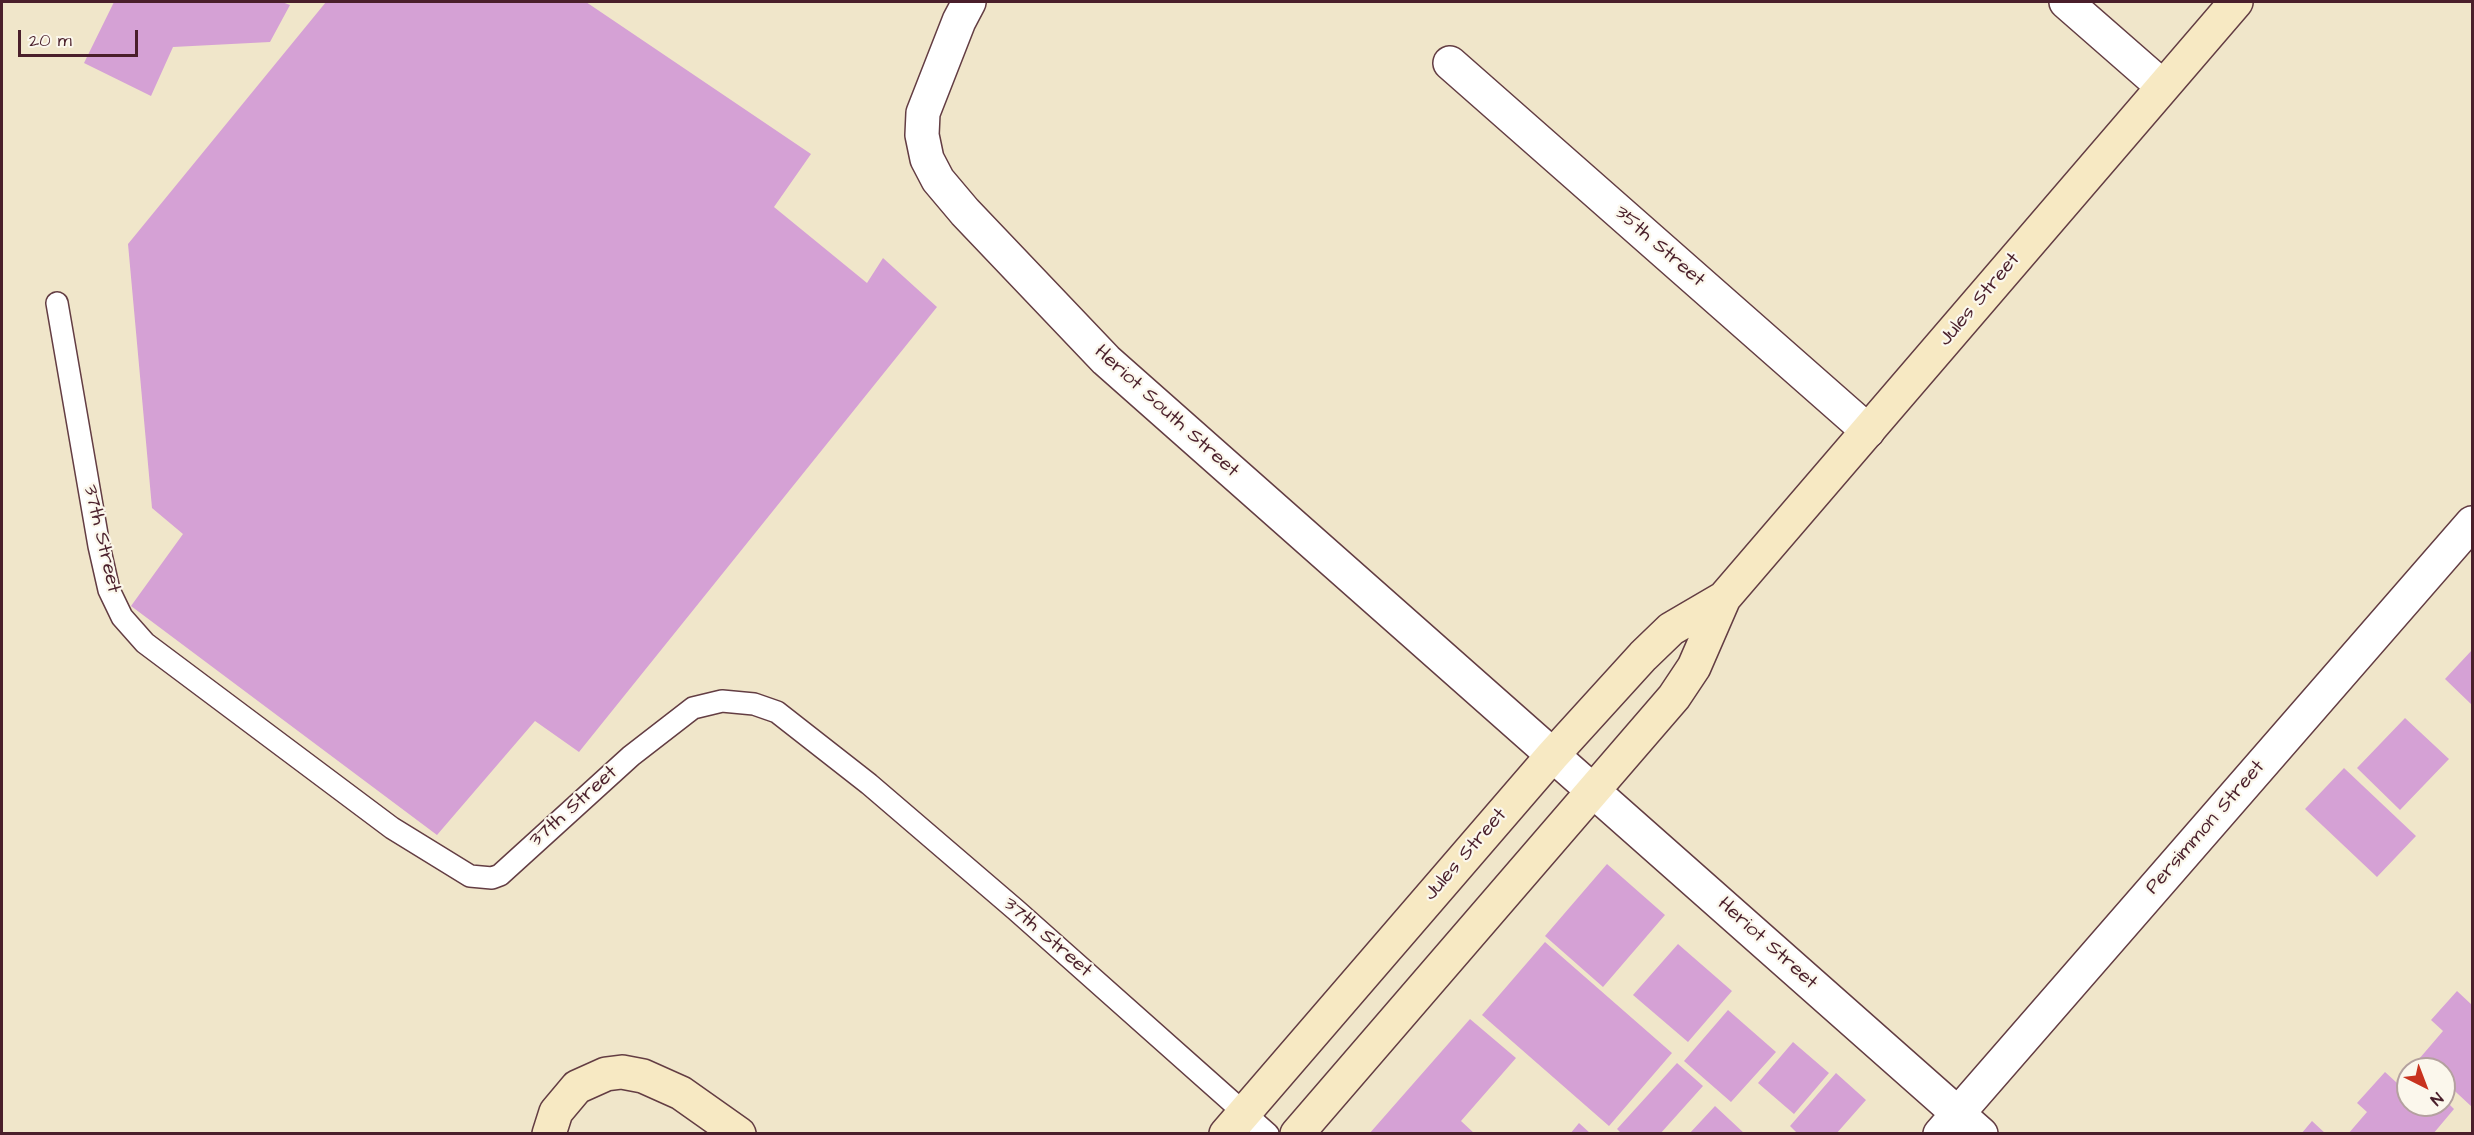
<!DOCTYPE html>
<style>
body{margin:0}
#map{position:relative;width:2474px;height:1135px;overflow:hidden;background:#f0e6ca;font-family:"Architects Daughter",sans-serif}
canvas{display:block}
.frame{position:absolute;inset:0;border:3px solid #4a1f2b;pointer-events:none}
.north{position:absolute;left:2396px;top:1057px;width:60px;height:60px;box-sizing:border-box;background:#fbf7ec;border:2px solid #b4a19f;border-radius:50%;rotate:138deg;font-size:16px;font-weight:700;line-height:24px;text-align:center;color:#4a1f2b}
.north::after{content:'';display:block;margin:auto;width:21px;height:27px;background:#c8321e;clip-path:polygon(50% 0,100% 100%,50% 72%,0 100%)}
.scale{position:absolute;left:18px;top:30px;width:120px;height:27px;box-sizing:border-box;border:3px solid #4a1f2b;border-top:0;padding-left:8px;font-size:18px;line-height:21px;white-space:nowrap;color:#4a1f2b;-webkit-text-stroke:4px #fbf7ec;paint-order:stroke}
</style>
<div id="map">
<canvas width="2474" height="1135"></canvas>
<div class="frame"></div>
<div class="north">N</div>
<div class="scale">20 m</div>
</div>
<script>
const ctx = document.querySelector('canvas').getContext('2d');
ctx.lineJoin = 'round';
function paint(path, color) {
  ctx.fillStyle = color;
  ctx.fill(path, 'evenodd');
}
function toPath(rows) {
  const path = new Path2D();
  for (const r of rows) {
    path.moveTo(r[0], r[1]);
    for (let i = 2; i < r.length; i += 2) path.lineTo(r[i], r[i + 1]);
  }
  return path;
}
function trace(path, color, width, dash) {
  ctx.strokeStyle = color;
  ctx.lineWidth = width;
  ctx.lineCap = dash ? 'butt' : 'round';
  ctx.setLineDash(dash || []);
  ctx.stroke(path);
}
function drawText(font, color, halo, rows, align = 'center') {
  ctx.font = font + ' "Architects Daughter",sans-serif';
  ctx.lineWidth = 4.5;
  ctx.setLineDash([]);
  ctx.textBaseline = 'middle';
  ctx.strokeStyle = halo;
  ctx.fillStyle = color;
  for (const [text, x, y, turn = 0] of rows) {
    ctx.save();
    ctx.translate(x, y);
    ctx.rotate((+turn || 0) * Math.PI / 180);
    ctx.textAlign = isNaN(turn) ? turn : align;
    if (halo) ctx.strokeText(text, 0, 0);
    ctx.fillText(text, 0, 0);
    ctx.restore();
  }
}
paint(toPath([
 [114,2,282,2,290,5,270,42,173,47,151,96,84,63],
 [326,2,586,2,811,154,774,207,867,283,883,258,937,307,579,752,535,721,437,835,131,606,183,534,152,508,128,244],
 [2472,650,2472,705,2445,679],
 [2405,718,2449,759,2400,810,2357,768],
 [2344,768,2416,836,2377,877,2305,809],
 [1607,864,1665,915,1603,987,1545,936],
 [1545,942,1672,1053,1609,1126,1482,1015],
 [1678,944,1732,991,1688,1042,1633,995],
 [2457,991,2472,1005,2472,1107,2444,1081,2444,1069,2431,1069,2419,1059,2443,1031,2431,1020],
 [1728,1010,1776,1052,1731,1102,1684,1061],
 [1470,1019,1516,1058,1461,1121,1475,1134,1369,1134],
 [1793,1042,1829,1073,1794,1114,1758,1083],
 [1677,1063,1703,1086,1660,1134,1622,1134,1617,1129],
 [2385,1072,2408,1093,2408,1105,2444,1105,2444,1099,2454,1109,2433,1134,2348,1134,2367,1112,2357,1103],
 [1836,1073,1866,1100,1836,1134,1798,1134,1790,1126],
 [1715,1106,1745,1134,1689,1134],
 [2312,1121,2326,1134,2301,1134],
 [1579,1123,1591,1134,1570,1134]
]), '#d5a1d5');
const lane = toPath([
 [57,303,99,546,109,590,122,617,145,643,392,828,470,876,492,878,500,875,631,756,693,708,722,701,754,704,777,712,869,784,1016,910,1268,1134]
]);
const street = toPath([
 [969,2,959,21,923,113,922,135,927,159,938,180,965,212,1106,360,1981,1134],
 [2066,2,2162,86],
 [1450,63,1868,431],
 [1940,1134,2472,523]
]);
const secondary = toPath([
 [549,1134,556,1112,577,1087,606,1074,622,1072,643,1076,681,1093,739,1134],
 [1226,1134,1552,756,1643,656,1671,629,1724,598],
 [1297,1134,1674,697,1694,667,1724,598,2236,2]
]);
trace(lane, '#633d43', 24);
trace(street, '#633d43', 36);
trace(secondary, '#633d43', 36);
trace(lane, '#fff', 21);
trace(street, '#fff', 33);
trace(secondary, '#f7e9c3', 33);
drawText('20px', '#4a1f2b', '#fbf7ec', [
 ["35th Street",1659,247,41],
 ["Jules Street",1980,300,-50],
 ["Heriot South Street",1166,412,42],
 ["37th Street",101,539,77],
 ["37th Street",574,807,-42],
 ["Persimmon Street",2206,828,-49],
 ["Jules Street",1466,855,-49],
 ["37th Street",1047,938,41],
 ["Heriot Street",1767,944,42]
]);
</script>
